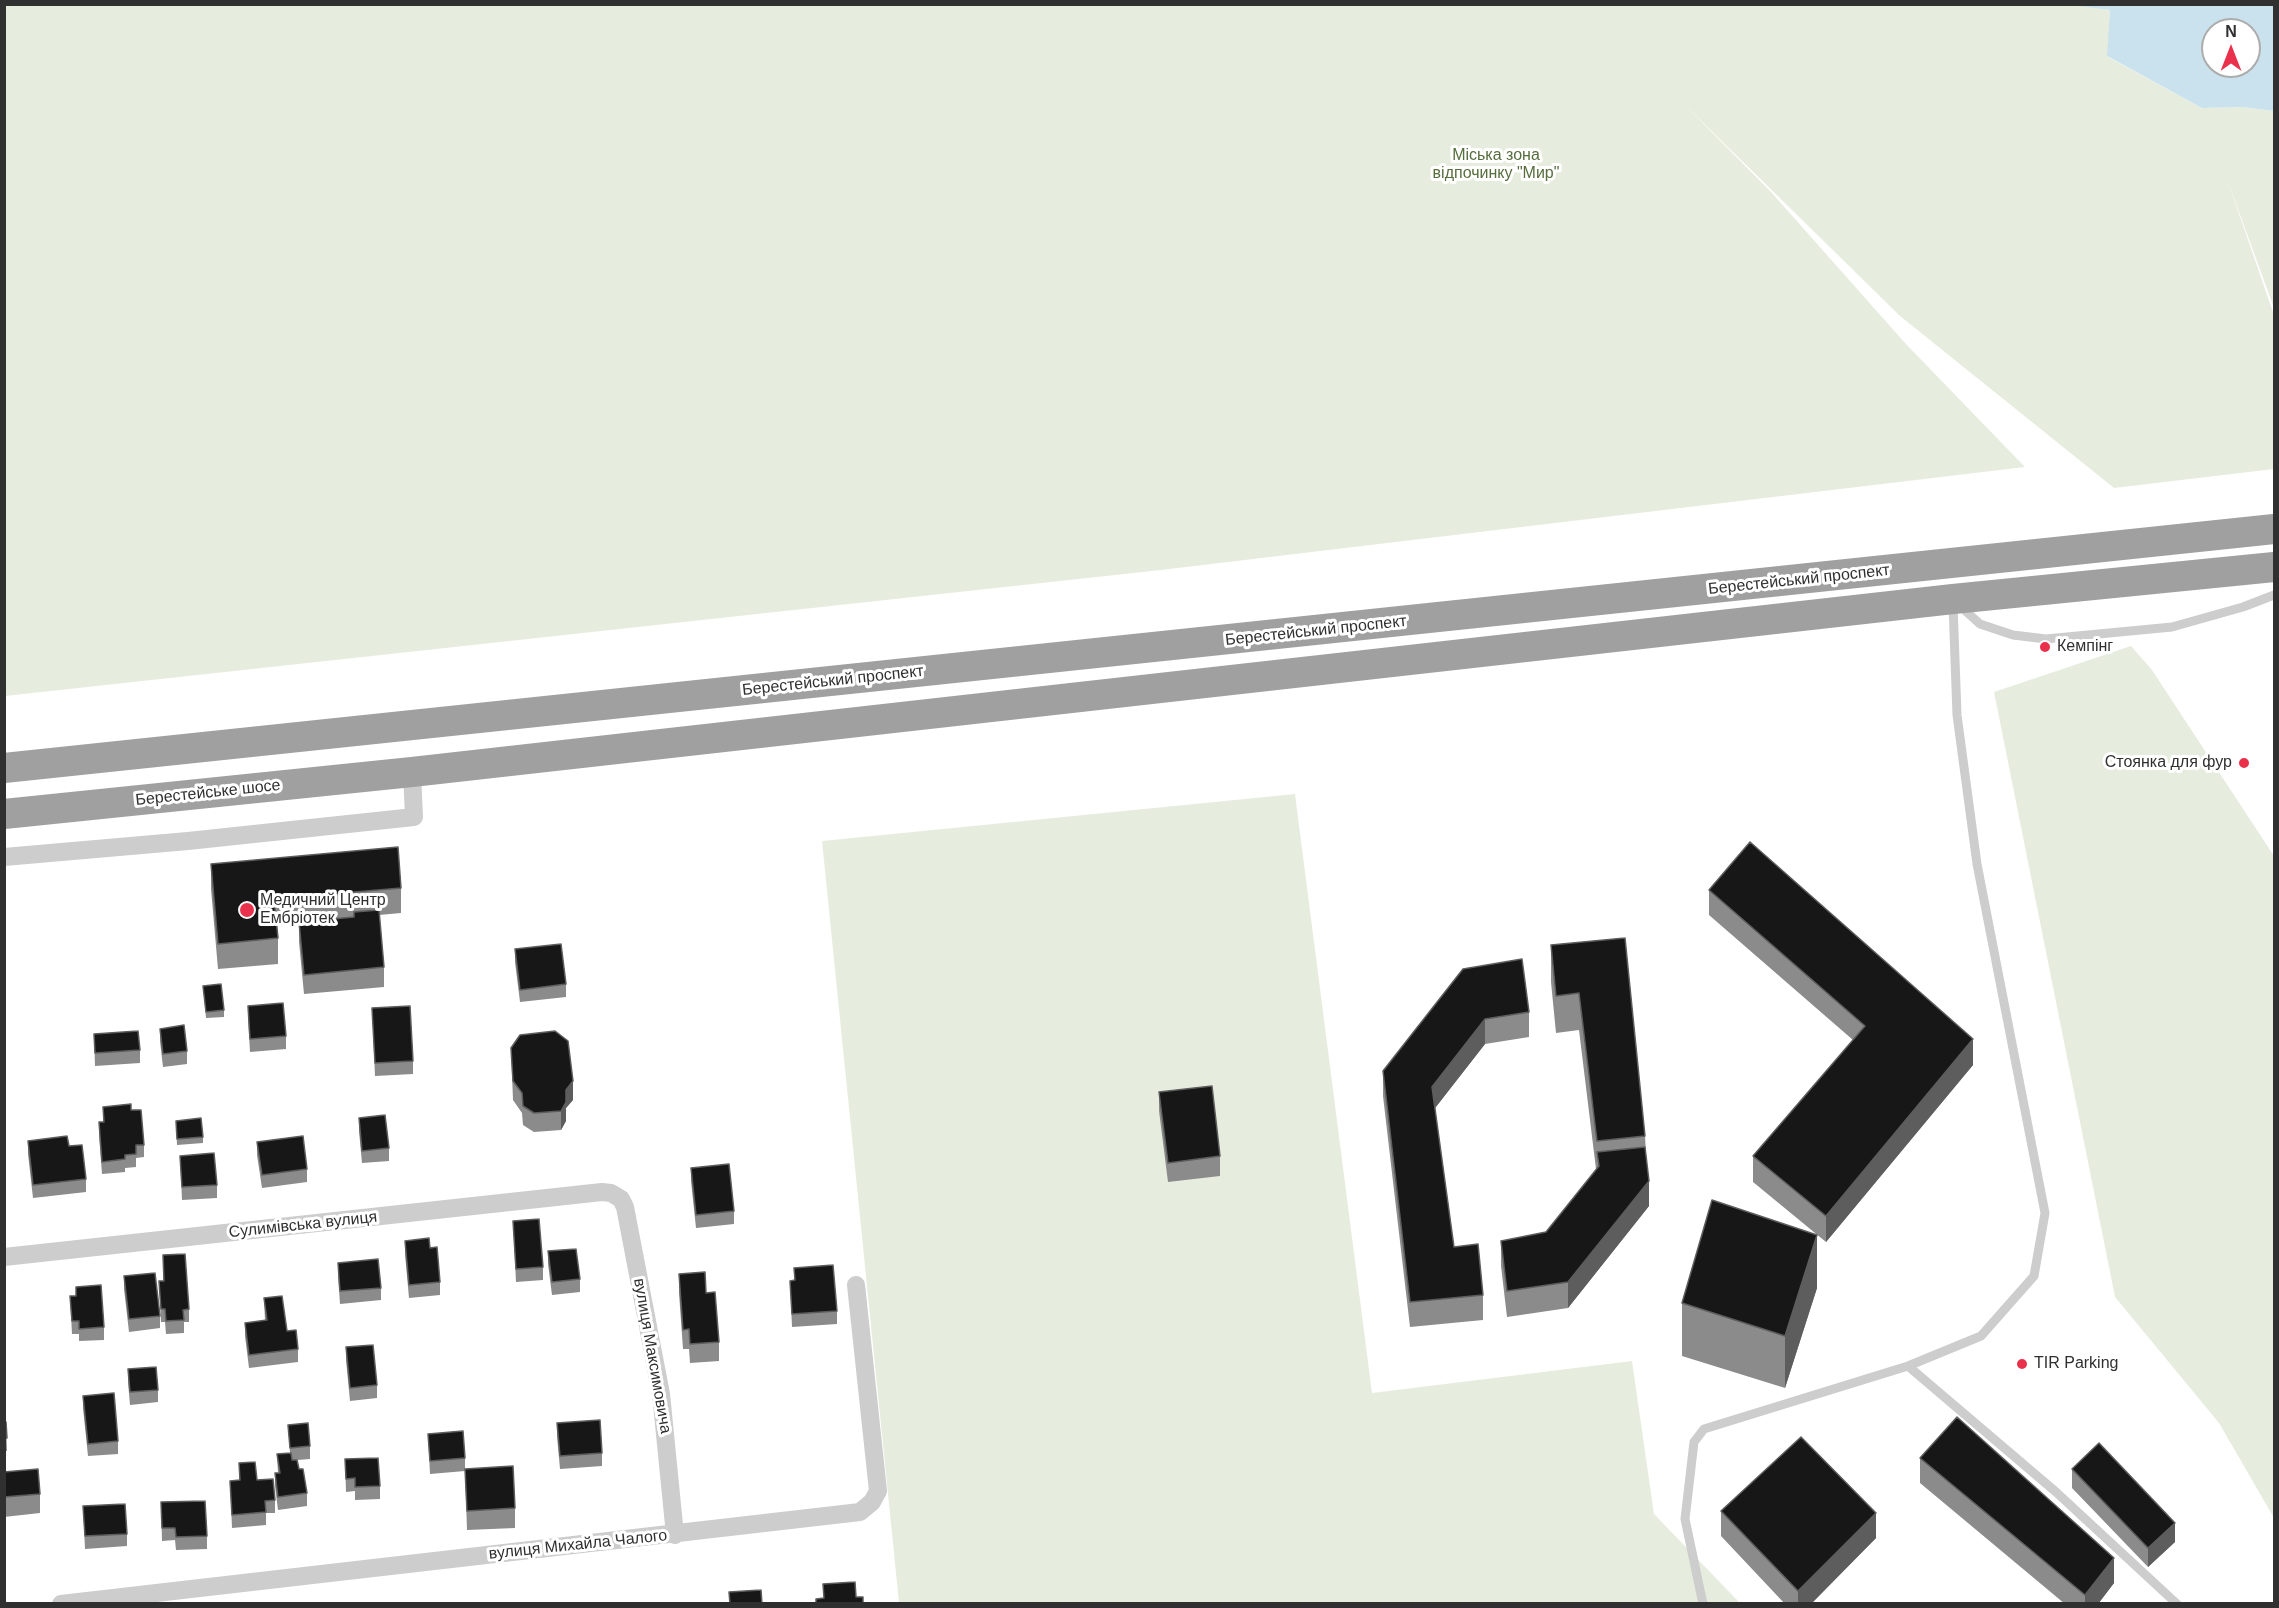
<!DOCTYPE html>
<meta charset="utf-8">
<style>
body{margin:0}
#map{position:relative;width:2279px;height:1608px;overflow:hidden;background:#fff;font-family:Helvetica,sans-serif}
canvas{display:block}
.frame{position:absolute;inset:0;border:6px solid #303030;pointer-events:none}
.north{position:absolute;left:2201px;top:18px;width:60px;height:60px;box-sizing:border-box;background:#fff;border:2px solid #acacac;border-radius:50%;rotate:0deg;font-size:16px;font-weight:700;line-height:24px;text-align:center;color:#303030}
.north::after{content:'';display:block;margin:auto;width:21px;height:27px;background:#e9314b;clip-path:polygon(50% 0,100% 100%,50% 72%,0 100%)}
</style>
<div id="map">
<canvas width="2279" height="1608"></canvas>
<div class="frame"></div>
<div class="north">N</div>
</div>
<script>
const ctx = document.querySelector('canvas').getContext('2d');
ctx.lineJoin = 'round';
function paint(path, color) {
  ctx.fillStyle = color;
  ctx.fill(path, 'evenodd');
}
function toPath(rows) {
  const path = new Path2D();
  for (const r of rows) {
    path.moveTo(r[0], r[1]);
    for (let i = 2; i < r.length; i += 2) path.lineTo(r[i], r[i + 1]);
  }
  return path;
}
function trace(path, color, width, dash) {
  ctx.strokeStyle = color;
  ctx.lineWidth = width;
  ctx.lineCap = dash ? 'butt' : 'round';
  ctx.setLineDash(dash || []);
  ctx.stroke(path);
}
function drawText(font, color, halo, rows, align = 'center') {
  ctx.font = font + ' Helvetica,sans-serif';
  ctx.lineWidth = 6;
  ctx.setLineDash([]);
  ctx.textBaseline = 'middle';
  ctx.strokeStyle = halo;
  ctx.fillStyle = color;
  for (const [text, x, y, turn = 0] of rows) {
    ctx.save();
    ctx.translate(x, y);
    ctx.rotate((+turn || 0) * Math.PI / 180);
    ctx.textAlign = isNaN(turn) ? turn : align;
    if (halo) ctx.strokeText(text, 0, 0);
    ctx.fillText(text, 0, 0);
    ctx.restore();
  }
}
paint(toPath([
 [2071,4,2110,10,2108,57,2202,108,2242,107,2274,111,2274,308,2227,179,2274,315,2274,469,2114,488,1900,316,1684,104,1772,193,1905,343,2025,467,1161,570,5,696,4,5],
 [2131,646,2152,670,2274,856,2274,1518,2219,1423,2115,1297,1994,692],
 [1295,794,1372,1393,1632,1361,1654,1514,1740,1603,899,1603,822,841]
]), '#e7edde');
paint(toPath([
 [2071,5,2274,5,2274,111,2242,107,2202,108,2107,56,2110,10],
 [2213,30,2249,30,2249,66,2213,66]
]), '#cae2ed');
trace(toPath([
 [1959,605,1980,624,2013,635,2046,639,2172,627,2243,607,2274,595],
 [1908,1366,2056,1492,2177,1604],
 [1703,1604,1685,1519,1694,1442,1704,1429,1908,1366,1981,1336,2034,1276,2045,1213,1977,864,1957,715,1953,604]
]), '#cdcdcd', 9);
trace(toPath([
 [4,857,188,841,414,817,412,772],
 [4,1257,602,1192,611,1193,621,1199,625,1207,661,1394,675,1535],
 [61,1604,860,1512,872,1502,878,1491,856,1285]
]), '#cdcdcd', 18);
trace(toPath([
 [4,768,2274,529],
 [4,814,412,772,1953,599,2274,567]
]), '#a0a0a0', 30);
paint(toPath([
 [211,864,401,888,401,913,379,915,384,967,384,987,304,994,299,942,299,922,354,917,277,924,278,938,278,964,218,969,211,889],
 [1709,890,1973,1065,1826,1242,1753,1182,1753,1156,1853,1040,1709,915],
 [1625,938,1645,1136,1649,1206,1568,1308,1507,1317,1501,1266,1501,1241,1546,1232,1596,1169,1579,1030,1556,1033,1551,982,1551,945],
 [515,949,566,984,566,997,520,1002,515,962],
 [1463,969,1529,1012,1529,1037,1485,1044,1435,1108,1454,1247,1483,1295,1483,1320,1410,1327,1383,1096,1383,1071],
 [203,986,224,1010,224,1017,206,1018],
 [248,1006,286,1036,286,1049,250,1052,248,1018],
 [372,1008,413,1061,413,1074,375,1076],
 [160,1029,187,1051,187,1064,163,1067,160,1041],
 [94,1034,140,1050,140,1063,95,1066],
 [511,1048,573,1100,566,1108,566,1121,561,1130,534,1132,523,1125,522,1113,513,1100],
 [1159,1092,1220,1156,1220,1176,1168,1182,1159,1111],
 [103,1107,131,1110,144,1145,144,1157,136,1158,136,1167,125,1168,125,1172,102,1174,99,1135,99,1122,103,1122],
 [359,1118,389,1148,389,1161,362,1163,359,1131],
 [176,1121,203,1137,203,1143,177,1145],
 [28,1141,69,1146,86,1179,86,1192,33,1198,28,1154],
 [257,1142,307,1169,307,1182,262,1188,257,1155],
 [180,1156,217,1185,217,1198,182,1200],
 [691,1168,734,1211,734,1224,696,1228,691,1181],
 [513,1221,543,1267,543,1280,516,1282],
 [405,1241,430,1248,440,1282,440,1295,409,1298,405,1254],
 [548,1251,580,1279,580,1292,552,1295,548,1264],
 [163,1255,189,1309,189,1322,184,1322,184,1333,166,1334,165,1322,161,1322,159,1281,163,1281],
 [338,1263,381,1288,381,1300,340,1304,338,1276],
 [794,1268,837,1311,837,1324,792,1327,790,1281,794,1280],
 [679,1274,706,1293,719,1342,719,1361,690,1363,689,1349,683,1349,679,1293],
 [124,1276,160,1316,160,1328,129,1332,124,1289],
 [76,1287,104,1327,104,1340,79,1341,79,1334,72,1334,70,1296,76,1296],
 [1817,1288,1785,1388,1682,1356,1682,1303],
 [264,1298,298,1349,298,1362,249,1368,245,1336,245,1323,265,1321],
 [346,1347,377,1385,377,1398,350,1401,346,1360],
 [128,1369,158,1390,158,1402,130,1405,128,1382],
 [83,1396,118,1441,118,1454,88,1456,83,1408],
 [4,1422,6,1422,7,1451,4,1451],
 [557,1423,602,1453,602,1466,560,1469,557,1436],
 [288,1425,310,1446,310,1459,297,1460,299,1469,307,1493,307,1506,278,1510,275,1486,275,1473,278,1473,277,1454,290,1453],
 [428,1434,465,1458,465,1469,515,1508,515,1528,467,1530,465,1471,430,1474],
 [1920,1458,2114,1583,2098,1604,2065,1604,1920,1483],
 [345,1459,380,1486,380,1499,355,1500,355,1491,346,1492],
 [239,1463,257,1480,275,1500,275,1513,266,1513,266,1525,232,1528,230,1481,239,1480],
 [2072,1469,2175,1542,2148,1567,2072,1488],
 [4,1472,40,1494,40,1513,4,1517],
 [161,1502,207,1536,207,1549,176,1550,175,1540,162,1541],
 [83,1506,127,1534,127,1546,85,1549],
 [1721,1511,1876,1538,1811,1604,1785,1604,1721,1536]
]), '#8b8b8b');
paint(toPath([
 [1485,1019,1485,1044,1432,1112,1432,1087],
 [1973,1039,1973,1065,1826,1242,1826,1216],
 [573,1081,573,1100,566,1108,566,1121,561,1130,561,1111,566,1090],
 [1649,1181,1649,1206,1568,1308,1568,1282],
 [1817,1235,1817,1288,1785,1388,1785,1336],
 [1876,1513,1876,1538,1811,1604,1798,1604,1798,1591],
 [2175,1523,2175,1542,2148,1567,2148,1548],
 [2114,1558,2114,1583,2098,1604,2085,1604,2085,1595]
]), '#5d5d5d');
const building = toPath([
 [1750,842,1973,1039,1826,1216,1753,1156,1865,1026,1709,890,1750,842],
 [398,847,401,888,274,899,278,938,218,944,211,864,398,847],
 [379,910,384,967,304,975,299,922,354,917,354,912,379,910],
 [1625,938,1645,1136,1597,1141,1579,993,1556,996,1551,945,1625,938],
 [561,944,566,984,520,990,515,949,561,944],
 [1522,959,1529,1012,1485,1019,1432,1087,1454,1247,1478,1244,1483,1295,1410,1302,1383,1071,1463,969,1522,959],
 [221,984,224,1010,206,1012,203,986,221,984],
 [283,1003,286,1036,250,1039,248,1006,283,1003],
 [410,1006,413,1061,375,1063,372,1008,410,1006],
 [184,1025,187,1051,163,1054,160,1029,184,1025],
 [138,1031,140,1050,95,1053,94,1034,138,1031],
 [555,1031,568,1041,573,1081,566,1090,566,1102,561,1111,534,1113,523,1106,522,1093,513,1081,511,1048,520,1035,555,1031],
 [1212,1086,1220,1156,1168,1163,1159,1092,1212,1086],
 [131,1104,131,1110,141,1110,144,1145,136,1145,136,1154,125,1155,125,1159,102,1162,99,1122,104,1122,103,1107,131,1104],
 [385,1115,389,1148,362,1151,359,1118,385,1115],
 [201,1118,203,1137,177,1139,176,1121,201,1118],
 [67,1136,69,1146,82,1145,86,1179,33,1185,28,1141,67,1136],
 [303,1136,307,1169,262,1175,257,1142,303,1136],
 [1645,1147,1649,1181,1568,1282,1507,1291,1501,1241,1546,1232,1599,1166,1597,1152,1645,1147],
 [214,1153,217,1185,182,1187,180,1156,214,1153],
 [729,1164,734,1211,696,1215,691,1168,729,1164],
 [1712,1200,1817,1235,1785,1336,1682,1303,1712,1200],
 [539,1219,543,1267,516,1269,513,1221,539,1219],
 [429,1238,430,1248,437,1247,440,1282,409,1285,405,1241,429,1238],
 [576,1249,580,1279,552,1282,548,1251,576,1249],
 [185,1254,189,1309,183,1310,184,1320,166,1321,165,1309,161,1309,159,1281,164,1281,163,1255,185,1254],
 [378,1259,381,1288,340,1291,338,1263,378,1259],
 [833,1265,837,1311,792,1314,790,1281,795,1280,794,1268,833,1265],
 [705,1272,706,1293,715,1292,719,1342,690,1344,689,1329,683,1330,679,1274,705,1272],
 [155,1273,160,1316,129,1319,124,1276,155,1273],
 [101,1285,104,1327,79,1329,79,1321,72,1321,70,1296,76,1296,76,1287,101,1285],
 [282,1296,287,1331,296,1330,298,1349,249,1355,245,1323,267,1320,264,1298,282,1296],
 [373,1345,377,1385,350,1388,346,1347,373,1345],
 [156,1367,158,1390,130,1392,128,1369,156,1367],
 [114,1393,118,1441,88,1444,83,1396,114,1393],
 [1957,1417,2114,1558,2085,1595,1920,1458,1957,1417],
 [600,1420,602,1453,560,1456,557,1423,600,1420],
 [4,1422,6,1422,7,1438,4,1438,4,1422],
 [308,1423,310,1446,290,1448,288,1425,308,1423],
 [463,1431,465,1458,430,1461,428,1434,463,1431],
 [1801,1437,1876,1513,1798,1591,1721,1511,1801,1437],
 [2099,1443,2175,1523,2148,1548,2072,1469,2099,1443],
 [291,1453,292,1460,297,1460,299,1469,303,1469,307,1493,278,1497,275,1473,280,1473,277,1454,291,1453],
 [378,1458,380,1486,355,1487,355,1478,346,1479,345,1459,378,1458],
 [255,1462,257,1480,273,1479,275,1500,265,1501,266,1512,232,1515,230,1481,240,1480,239,1463,255,1462],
 [513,1466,515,1508,467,1511,465,1469,513,1466],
 [38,1469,40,1494,4,1497,4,1472,38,1469],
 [205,1501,207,1536,176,1537,175,1528,162,1528,161,1502,205,1501],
 [125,1504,127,1534,85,1536,83,1506,125,1504],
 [855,1582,856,1597,863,1597,863,1604,816,1604,816,1599,824,1598,823,1584,855,1582],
 [761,1590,762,1604,730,1604,729,1592,761,1590]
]);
paint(building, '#171717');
trace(building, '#5d5d5d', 1.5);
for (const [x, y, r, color] of [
 [2045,647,6,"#e9314b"],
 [2244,763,6,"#e9314b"],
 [247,910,8,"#e9314b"],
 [2022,1364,6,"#e9314b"]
]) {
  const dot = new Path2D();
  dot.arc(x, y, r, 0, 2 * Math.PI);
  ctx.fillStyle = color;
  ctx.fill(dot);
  trace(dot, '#fff', 2);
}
drawText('16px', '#566d3c', '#fff', [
 ["Міська зона",1496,156],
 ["відпочинку \"Мир\"",1496,174]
]);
drawText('16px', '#303030', '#fff', [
 ["Берестейський проспект",1799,580,-6],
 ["Берестейський проспект",1316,631,-6],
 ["Берестейський проспект",833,681,-6],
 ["Берестейське шосе",208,793,-6],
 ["Сулимівська вулиця",303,1225,-6],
 ["вулиця Максимовича",652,1356,80],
 ["вулиця Михайла Чалого",578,1545,-6]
]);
drawText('16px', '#303030', '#fff', [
 ["Кемпінг",2057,647],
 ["Стоянка для фур",2232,763,"right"],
 ["Медичний Центр",260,901],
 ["Ембріотек",260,919],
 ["TIR Parking",2034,1364]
], 'left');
</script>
